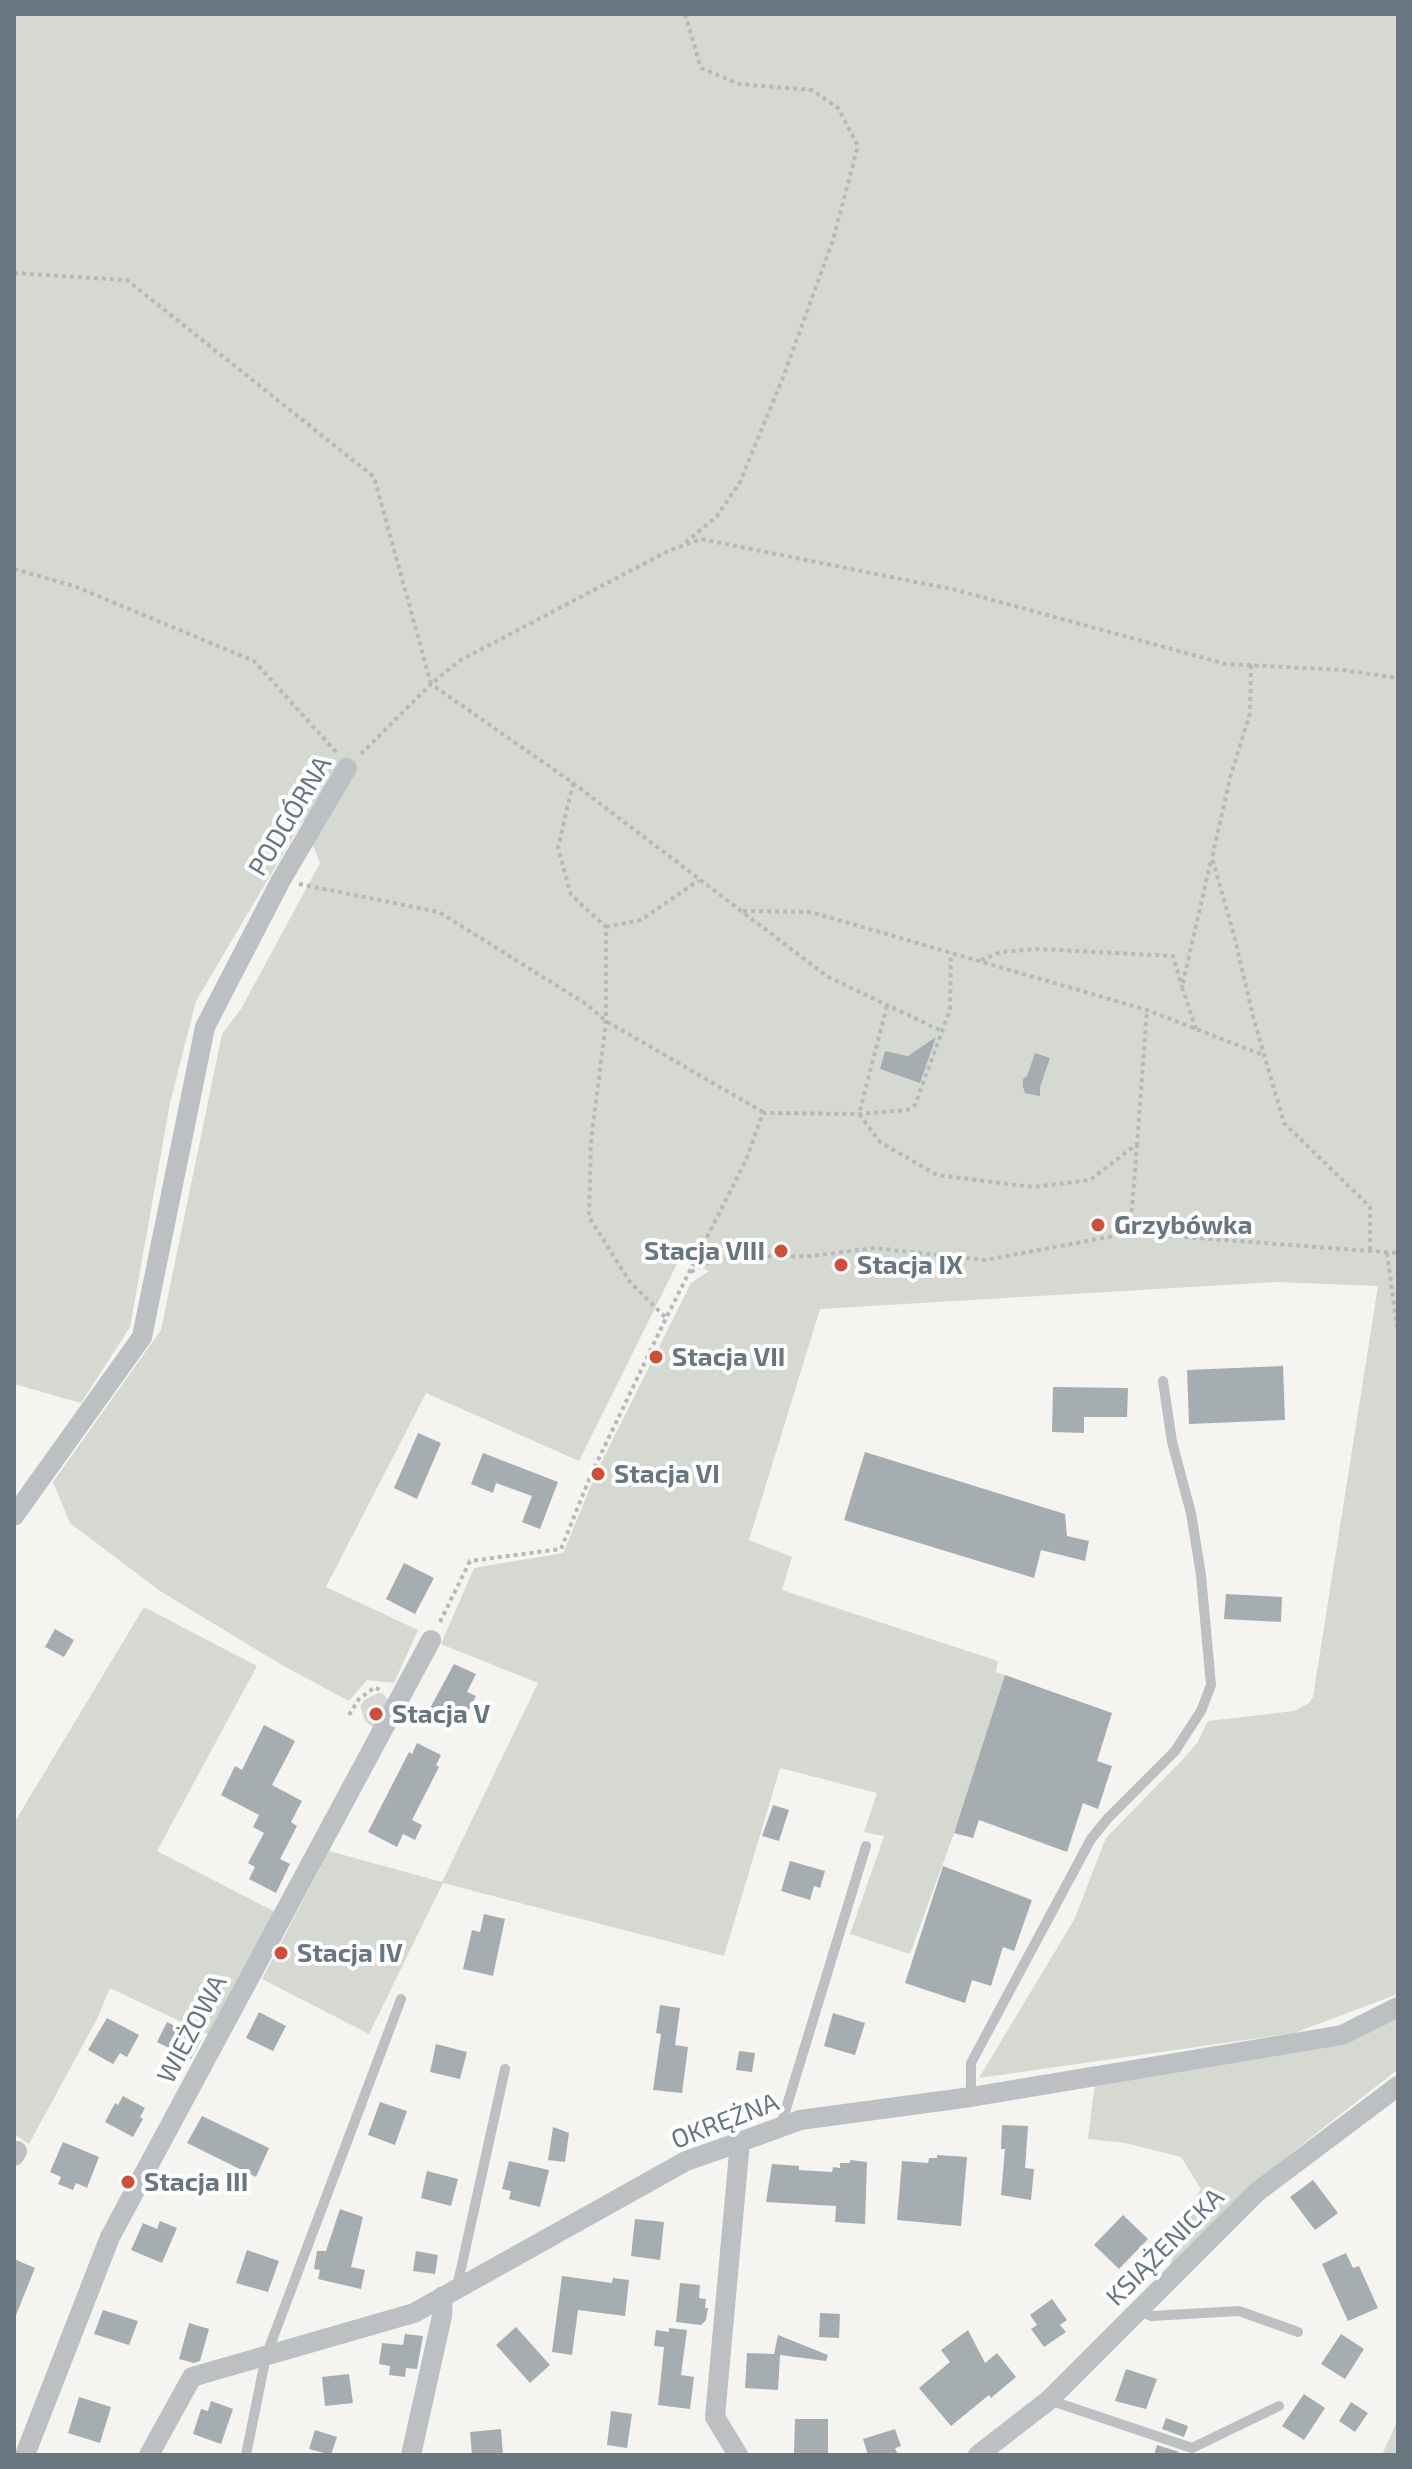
<!DOCTYPE html>
<meta charset="utf-8">
<style>
body{margin:0}
#map{position:relative;width:1412px;height:2469px;overflow:hidden;background:#f5f4f1;font-family:"Exo 2",sans-serif}
canvas{display:block}
.frame{position:absolute;inset:0;border:16px solid #67767f;pointer-events:none}
</style>
<div id="map">
<canvas width="1412" height="2469"></canvas>
<div class="frame"></div>
</div>
<script>
const ctx = document.querySelector('canvas').getContext('2d');
ctx.lineJoin = 'round';
function paint(path, color) {
  ctx.fillStyle = color;
  ctx.fill(path, 'evenodd');
}
function toPath(rows) {
  const path = new Path2D();
  for (const r of rows) {
    path.moveTo(r[0], r[1]);
    for (let i = 2; i < r.length; i += 2) path.lineTo(r[i], r[i + 1]);
  }
  return path;
}
function trace(path, color, width, dash) {
  ctx.strokeStyle = color;
  ctx.lineWidth = width;
  ctx.lineCap = dash ? 'butt' : 'round';
  ctx.setLineDash(dash || []);
  ctx.stroke(path);
}
function drawText(font, color, halo, rows, align = 'center') {
  ctx.font = font + ' "Exo 2",sans-serif';
  ctx.lineWidth = 8;
  ctx.setLineDash([]);
  ctx.textBaseline = 'middle';
  ctx.strokeStyle = halo;
  ctx.fillStyle = color;
  for (const [text, x, y, turn = 0] of rows) {
    ctx.save();
    ctx.translate(x, y);
    ctx.rotate((+turn || 0) * Math.PI / 180);
    ctx.textAlign = isNaN(turn) ? turn : align;
    if (halo) ctx.strokeText(text, 0, 0);
    ctx.fillText(text, 0, 0);
    ctx.restore();
  }
}
paint(toPath([
 [14,14,1398,14,1398,1994,1294,2033,979,2078,1074,1920,1106,1838,1185,1757,1197,1743,1208,1721,1294,1711,1309,1703,1313,1697,1378,1286,1275,1282,820,1309,749,1540,792,1557,782,1590,998,1661,996,1672,1005,1675,954,1833,910,1954,850,1934,884,1836,864,1832,877,1793,780,1768,724,1956,443,1883,369,2034,262,1979,329,1851,442,1882,538,1683,441,1644,474,1568,563,1553,598,1469,691,1283,709,1271,680,1258,579,1461,426,1393,326,1587,418,1630,394,1683,367,1680,349,1701,280,1664,160,1591,70,1523,53,1482,161,1330,222,1034,241,1009,320,863,303,820,196,1001,170,1103,130,1327,81,1403,14,1384],
 [144,1607,257,1666,157,1851,279,1914,213,2037,110,1988,97,2019,29,2144,14,2134,14,1823],
 [378,1693,383,1694,391,1703,376,1730,365,1721,360,1706,364,1700],
 [1398,2016,1397,2070,1295,2150,1167,2273,1190,2206,1201,2189,1181,2157,1125,2143,1088,2139,1095,2082],
 [1398,2419,1398,2455,1382,2455]
]), '#d5d9d1');
paint(toPath([
 [936,1037,920,1083,880,1069,885,1051,908,1056],
 [1035,1053,1050,1058,1040,1087,1040,1096,1025,1093,1023,1087,1023,1079,1027,1076],
 [1283,1366,1285,1420,1189,1424,1187,1370],
 [1053,1387,1128,1388,1127,1417,1084,1417,1084,1433,1052,1432],
 [418,1433,441,1443,417,1499,394,1488],
 [865,1452,1065,1514,1067,1536,1089,1541,1085,1561,1041,1550,1034,1578,844,1520],
 [483,1453,558,1482,540,1529,522,1522,532,1496,496,1483,493,1493,471,1484],
 [404,1563,434,1578,415,1614,386,1599],
 [1226,1594,1282,1597,1281,1622,1224,1619],
 [55,1629,74,1640,64,1657,45,1647],
 [454,1664,476,1674,467,1692,476,1696,461,1726,450,1720,442,1725,440,1716,429,1710],
 [1005,1675,1112,1713,1097,1761,1112,1766,1098,1809,1083,1803,1067,1852,979,1820,973,1838,954,1833],
 [264,1725,295,1741,272,1785,302,1801,291,1822,297,1826,280,1859,290,1864,276,1893,249,1879,255,1867,248,1863,264,1833,253,1827,259,1815,221,1795,235,1766,242,1770],
 [417,1743,441,1755,436,1765,439,1767,412,1820,422,1825,415,1840,403,1834,397,1847,368,1832,409,1752,412,1754],
 [773,1805,789,1810,779,1841,762,1836],
 [790,1861,825,1871,820,1888,814,1886,810,1900,781,1891],
 [943,1866,1032,1900,1014,1951,1003,1947,991,1986,972,1980,965,2003,905,1983],
 [484,1914,505,1919,493,1976,463,1969,472,1930,480,1932],
 [660,2005,680,2008,675,2045,688,2047,682,2093,653,2090,661,2034,656,2033],
 [259,2012,286,2026,273,2051,246,2038],
 [833,2013,865,2023,855,2055,824,2046],
 [107,2018,139,2035,127,2057,120,2053,113,2064,88,2050],
 [167,2022,201,2040,191,2059,157,2042],
 [436,2044,467,2052,460,2079,430,2072],
 [739,2051,755,2053,752,2072,736,2070],
 [123,2096,145,2108,140,2117,143,2119,133,2137,105,2122,115,2103,118,2105],
 [380,2102,407,2111,395,2145,368,2135],
 [202,2116,269,2148,256,2177,187,2143],
 [1002,2125,1028,2126,1025,2168,1034,2169,1031,2200,1001,2195,1005,2149,1001,2149],
 [553,2127,569,2133,565,2162,548,2160],
 [63,2142,99,2157,87,2188,76,2183,73,2190,58,2184,61,2177,50,2172],
 [937,2155,967,2157,961,2226,897,2220,902,2161,928,2163,929,2158,937,2158],
 [850,2160,867,2162,865,2224,835,2222,836,2206,766,2202,772,2164,799,2166,799,2170,832,2172,833,2167,840,2168,840,2163,850,2163],
 [509,2161,549,2170,540,2207,509,2199,511,2191,502,2189],
 [427,2171,458,2179,451,2206,421,2198],
 [1313,2180,1338,2213,1315,2230,1290,2197],
 [340,2209,363,2217,351,2267,365,2270,361,2289,318,2279,320,2270,314,2269,317,2251,326,2251],
 [1123,2215,1148,2239,1119,2269,1094,2245],
 [635,2219,664,2222,660,2260,631,2256],
 [160,2221,177,2228,162,2263,131,2250,143,2223,157,2229],
 [247,2250,279,2261,268,2292,236,2283],
 [416,2251,438,2255,435,2274,413,2271],
 [1346,2253,1353,2268,1359,2266,1378,2308,1348,2321,1322,2264],
 [14,2259,35,2268,14,2320],
 [562,2276,612,2283,613,2278,629,2280,625,2316,578,2310,572,2355,552,2352],
 [680,2283,700,2285,699,2298,706,2299,705,2308,708,2308,706,2320,701,2325,676,2322],
 [1052,2299,1067,2320,1060,2325,1066,2332,1044,2347,1031,2329,1037,2325,1030,2315],
 [103,2310,138,2321,129,2345,94,2334],
 [820,2313,840,2314,839,2338,819,2337],
 [189,2323,209,2329,200,2361,194,2363,179,2359],
 [516,2327,550,2365,530,2383,496,2345],
 [669,2328,687,2330,681,2375,694,2377,690,2409,658,2405,664,2347,654,2346,656,2330,669,2332],
 [968,2330,985,2363,997,2353,1016,2377,991,2398,989,2395,951,2426,919,2388,950,2362,941,2350],
 [405,2334,423,2336,417,2369,406,2368,405,2377,389,2375,390,2366,379,2364,382,2343,403,2345],
 [1341,2334,1364,2349,1345,2379,1321,2364],
 [778,2335,828,2355,826,2361,780,2355,778,2390,745,2388,747,2353,774,2354],
 [1126,2369,1157,2379,1146,2409,1115,2401],
 [349,2374,353,2403,325,2406,322,2377],
 [1304,2394,1325,2408,1304,2440,1282,2426],
 [79,2397,111,2407,100,2443,68,2433],
 [211,2401,233,2409,221,2444,193,2434,201,2409,208,2411],
 [1351,2402,1368,2413,1355,2432,1339,2421],
 [611,2411,632,2414,627,2448,607,2445],
 [1166,2418,1188,2426,1184,2437,1162,2429],
 [795,2419,828,2419,828,2454,794,2453],
 [501,2429,503,2455,472,2455,470,2432],
 [895,2429,901,2446,895,2448,898,2455,868,2455,863,2439],
 [315,2430,337,2437,331,2455,309,2449],
 [1157,2445,1179,2452,1178,2455,1154,2455]
]), '#a6adb1');
trace(toPath([
 [685,14,701,68,739,84,812,90,838,108,858,146,833,240,782,380,740,482,717,516,685,543],
 [14,273,127,280,374,477,431,684,459,661,668,551,701,539,956,590,1226,664,1343,670,1398,678],
 [14,569,74,586,254,661,337,753],
 [1251,665,1250,713,1230,778,1212,858,1234,935,1254,1020,1284,1123,1370,1207,1370,1251],
 [361,754,431,684,573,783,828,977,942,1031],
 [573,783,558,848,571,895,606,927,606,1021,591,1141,589,1217,630,1282,666,1318],
 [299,884,439,912,586,1004,606,1021,763,1112],
 [743,911,811,912,1147,1010,1263,1055],
 [606,927,641,920,699,880],
 [981,960,1001,952,1039,949,1173,956,1182,987],
 [887,1006,859,1114,880,1142,937,1175,1033,1187,1090,1180,1137,1144,1147,1010],
 [1196,1029,1182,987,1211,860],
 [1137,1144,1130,1233,1398,1253],
 [1387,1253,1398,1333],
 [691,1272,718,1257,811,1256,874,1248,985,1260,1130,1233],
 [440,1622,470,1561,561,1549,590,1477,666,1318,746,1160,763,1113,859,1114,907,1110,915,1105,950,1010,951,953],
 [349,1715,359,1699,375,1687,383,1692]
]), '#b6b9bb', 4, [4, 4]);
trace(toPath([
 [971,2097,971,2063,1091,1839,1108,1818,1175,1751,1201,1711,1211,1685,1201,1575,1191,1513,1172,1442,1163,1381],
 [781,2125,866,1846],
 [457,2287,505,2069],
 [1137,2310,1151,2316,1239,2311,1298,2332],
 [1049,2400,1192,2448,1279,2406],
 [246,2455,266,2356,401,1999]
]), '#bcc0c3', 10);
trace(toPath([
 [14,1516,142,1337,205,1027,281,880,347,768],
 [14,2156,17,2151],
 [25,2455,110,2237,431,1640],
 [149,2455,192,2377,414,2313,686,2161,740,2142,800,2120,971,2097,1342,2035,1398,2007],
 [411,2455,442,2316,443,2296],
 [738,2455,715,2417,740,2142],
 [978,2455,1049,2400,1257,2192,1398,2086]
]), '#bcc0c3', 20);
for (const [x, y, r, color] of [
 [1098,1225,8,"#d04d36"],
 [781,1251,8,"#d04d36"],
 [841,1265,8,"#d04d36"],
 [656,1357,8,"#d04d36"],
 [598,1474,8,"#d04d36"],
 [376,1714,8,"#d04d36"],
 [281,1953,8,"#d04d36"],
 [128,2182,8,"#d04d36"]
]) {
  const dot = new Path2D();
  dot.arc(x, y, r, 0, 2 * Math.PI);
  ctx.fillStyle = color;
  ctx.fill(dot);
  trace(dot, '#fff', 3);
}
drawText('26px', '#67767f', '#fff', [
 ["PODGÓRNA",290,816,-59],
 ["WIEŻOWA",192,2029,-62],
 ["OKRĘŻNA",725,2121,-21],
 ["KSIĄŻENICKA",1165,2247,-45]
]);
drawText('bold 26px', '#67767f', '#fff', [
 ["Grzybówka",1114,1225],
 ["Stacja VIII",765,1251,"right"],
 ["Stacja IX",857,1265],
 ["Stacja VII",672,1357],
 ["Stacja VI",614,1474],
 ["Stacja V",392,1714],
 ["Stacja IV",297,1953],
 ["Stacja III",144,2182]
], 'left');
</script>
